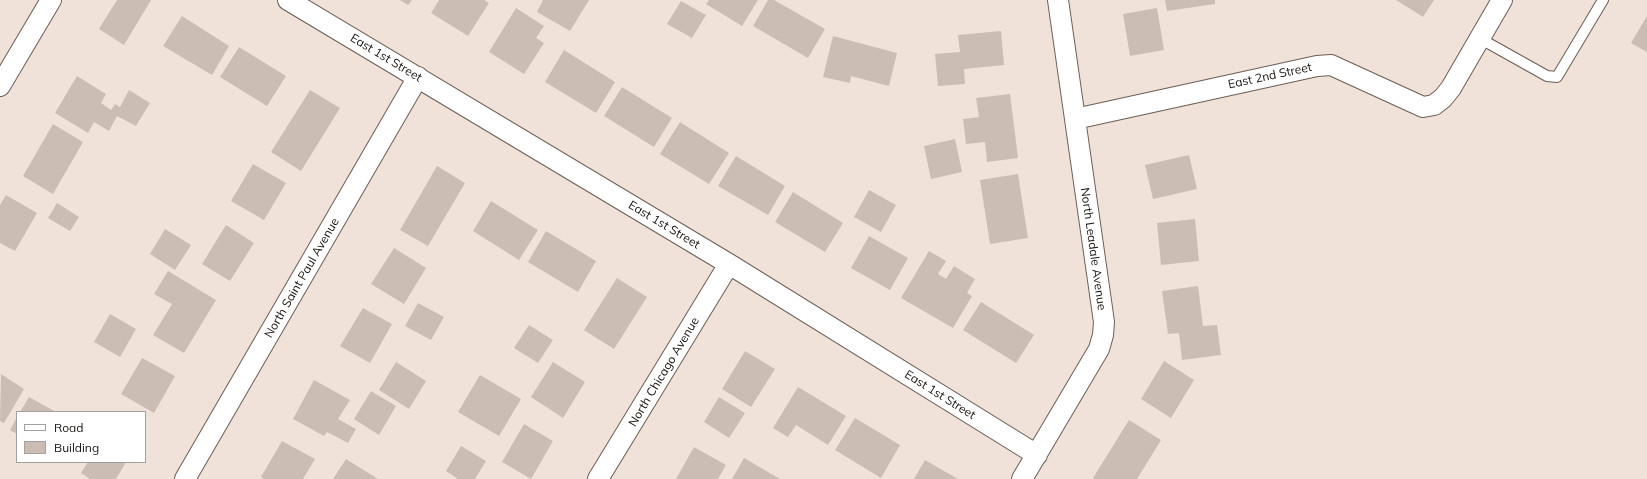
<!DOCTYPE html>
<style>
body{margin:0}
#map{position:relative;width:1647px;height:479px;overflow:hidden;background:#f1e2d9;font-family:Mulish,sans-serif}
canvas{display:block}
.legend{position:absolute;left:16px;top:411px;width:130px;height:52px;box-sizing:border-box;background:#fff;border:1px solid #a3a19f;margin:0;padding:5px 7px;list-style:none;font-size:12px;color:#181310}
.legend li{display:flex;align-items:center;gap:8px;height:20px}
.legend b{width:20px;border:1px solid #a3a19f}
</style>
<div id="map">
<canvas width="1647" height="479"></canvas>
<ul class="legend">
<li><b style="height:5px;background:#fff"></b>Road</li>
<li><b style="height:11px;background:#cbbdb4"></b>Building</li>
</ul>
</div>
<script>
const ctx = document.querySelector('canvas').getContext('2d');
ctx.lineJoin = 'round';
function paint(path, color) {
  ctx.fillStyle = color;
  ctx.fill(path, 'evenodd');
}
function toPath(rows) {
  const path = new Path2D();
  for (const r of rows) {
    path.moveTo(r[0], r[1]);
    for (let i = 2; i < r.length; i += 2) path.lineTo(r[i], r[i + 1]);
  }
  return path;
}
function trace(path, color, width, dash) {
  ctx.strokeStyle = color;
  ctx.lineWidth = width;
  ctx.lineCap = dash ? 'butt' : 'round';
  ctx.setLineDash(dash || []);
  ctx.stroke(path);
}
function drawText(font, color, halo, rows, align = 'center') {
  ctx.font = font + ' Mulish,sans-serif';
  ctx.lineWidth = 3;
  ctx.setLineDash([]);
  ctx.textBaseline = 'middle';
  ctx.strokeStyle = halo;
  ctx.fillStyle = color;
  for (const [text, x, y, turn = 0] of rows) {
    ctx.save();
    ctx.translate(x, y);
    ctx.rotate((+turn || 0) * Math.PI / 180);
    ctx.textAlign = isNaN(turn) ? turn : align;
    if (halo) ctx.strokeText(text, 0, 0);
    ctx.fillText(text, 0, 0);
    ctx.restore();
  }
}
paint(toPath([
 [117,0,151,0,124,45,99,29],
 [400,0,412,0,408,5],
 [439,0,484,0,489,3,468,36,431,13],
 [543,0,589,0,570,31,537,12],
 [709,0,758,0,742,26,706,4],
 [768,0,774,0,825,29,808,58,753,26],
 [1165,0,1215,0,1215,4,1167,11],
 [1396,0,1434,0,1423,17],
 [681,1,706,15,692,38,667,24],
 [516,8,544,26,536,38,544,43,524,74,489,52],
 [1157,8,1164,50,1130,56,1123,14],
 [182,16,229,46,212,75,163,46],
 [1647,16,1647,52,1631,43],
 [1001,31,1004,65,964,69,965,84,938,86,935,54,960,52,958,35],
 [833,36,897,53,889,86,851,76,850,83,823,77],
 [239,47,286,76,267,106,220,77],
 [564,50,615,82,596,113,545,82],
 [77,76,106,94,101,103,111,110,115,104,120,107,129,90,150,103,136,126,117,116,109,131,94,122,88,133,55,113],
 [622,87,672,118,654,147,604,116],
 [310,90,340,108,301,171,271,152],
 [1010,94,1018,158,987,162,985,142,966,144,963,119,979,117,976,98],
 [680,122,729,153,709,184,660,154],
 [53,124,83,142,53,194,23,176],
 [955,139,962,172,931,179,924,146],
 [1189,155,1197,189,1153,199,1145,165],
 [736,156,785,186,768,215,718,186],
 [253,164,286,183,264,220,231,201],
 [437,166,465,183,428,246,400,230],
 [1018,174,1028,238,990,244,980,180],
 [869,190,896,205,881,232,854,217],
 [793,192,843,223,825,252,775,222],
 [6,195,37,213,15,251,0,243,0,205],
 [491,201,538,230,519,260,473,231],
 [57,203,79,217,70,231,48,218],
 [1195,219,1199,261,1161,265,1157,223],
 [226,225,254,243,230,281,202,264],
 [165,229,191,245,175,270,150,254],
 [546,231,596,261,578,292,528,262],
 [869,236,908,258,890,290,851,268],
 [394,248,426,268,404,304,371,284],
 [929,251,946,261,938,274,946,279,954,266,975,279,967,293,972,296,953,328,901,298],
 [168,271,216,300,184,353,153,335,172,304,154,294],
 [617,278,647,297,614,349,584,330],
 [1198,286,1203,326,1217,325,1221,355,1182,360,1179,333,1168,334,1162,291],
 [981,302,1034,335,1016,363,963,330],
 [418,303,444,317,431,340,405,326],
 [363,308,392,324,370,363,340,346],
 [110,314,136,329,120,357,94,342],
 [529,325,553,340,538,363,514,348],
 [745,351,775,369,751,407,722,389],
 [142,358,175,376,154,413,121,394],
 [1164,361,1194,380,1171,418,1141,399],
 [396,362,426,381,409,409,379,390],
 [553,362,585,382,563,418,531,397],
 [1,374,24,389,4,423,0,421],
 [480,375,521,399,499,436,458,412],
 [314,380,350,400,338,419,356,429,348,443,327,432,324,436,293,419],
 [798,387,846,416,828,445,796,425,788,437,773,428],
 [371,391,396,406,379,435,354,419],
 [29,397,56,412,20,412],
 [719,397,745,413,729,438,704,422],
 [17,417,17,434,10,430],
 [855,418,900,445,881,478,835,450],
 [1129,420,1161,440,1137,479,1095,479,1093,478],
 [524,424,553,441,531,479,502,462],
 [282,441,315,459,303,479,264,479,261,477],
 [461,446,486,461,475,479,458,479,446,471],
 [694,447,726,465,718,479,676,479],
 [744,458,780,479,732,479],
 [346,459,378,479,333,479],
 [925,460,958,479,914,479],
 [88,462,126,462,116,479,90,479,81,473]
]), '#cbbdb4');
const lane = toPath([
 [1479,38,1547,76,1557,77,1603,0]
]);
const street = toPath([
 [288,0,729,264,1037,455],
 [0,86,51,0],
 [1075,119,1317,66,1331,65,1423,107,1434,105,1443,98,1451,88,1502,0],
 [185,479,418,77],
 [598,479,729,264],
 [1022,479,1099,349,1103,335,1104,322,1058,0]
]);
trace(lane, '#6a5e56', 12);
trace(street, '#6a5e56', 22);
trace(lane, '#fff', 10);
trace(street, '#fff', 20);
drawText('12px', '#181310', '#fff', [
 ["East 1st Street",386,58,31],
 ["East 2nd Street",1270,76,-12],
 ["East 1st Street",664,225,31],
 ["North Leadale Avenue",1093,249,82],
 ["North Saint Paul Avenue",302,278,-60],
 ["North Chicago Avenue",664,372,-59],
 ["East 1st Street",940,395,32]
]);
</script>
